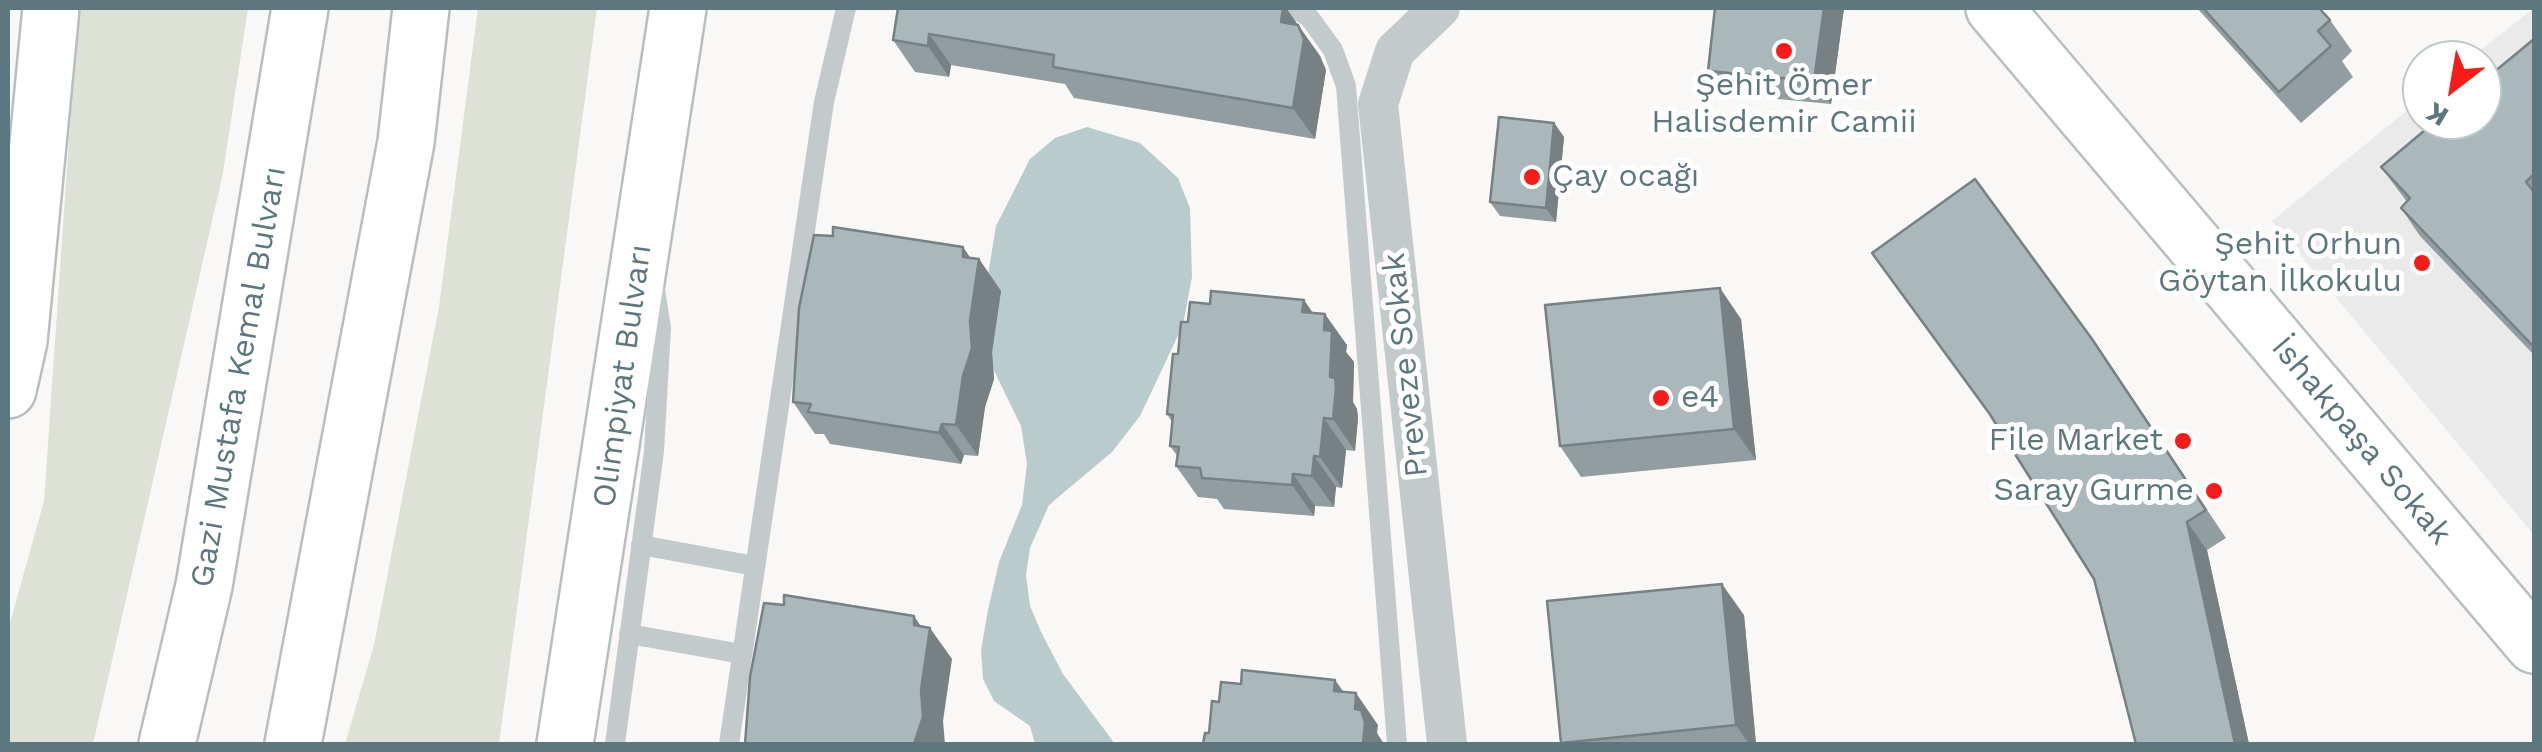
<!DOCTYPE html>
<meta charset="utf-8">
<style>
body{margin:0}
#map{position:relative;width:2542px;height:752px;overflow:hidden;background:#f9f8f6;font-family:"Work Sans",sans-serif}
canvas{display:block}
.frame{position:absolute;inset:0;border:10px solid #5c777e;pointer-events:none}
.north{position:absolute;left:2402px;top:40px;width:100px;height:100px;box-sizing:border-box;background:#fff;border:2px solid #bec9cb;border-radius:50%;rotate:211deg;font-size:28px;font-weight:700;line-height:40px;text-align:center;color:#5c777e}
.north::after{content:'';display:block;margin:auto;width:35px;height:45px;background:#f61c19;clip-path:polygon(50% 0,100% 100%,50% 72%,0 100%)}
</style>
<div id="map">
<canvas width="2542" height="752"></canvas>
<div class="frame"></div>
<div class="north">K</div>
</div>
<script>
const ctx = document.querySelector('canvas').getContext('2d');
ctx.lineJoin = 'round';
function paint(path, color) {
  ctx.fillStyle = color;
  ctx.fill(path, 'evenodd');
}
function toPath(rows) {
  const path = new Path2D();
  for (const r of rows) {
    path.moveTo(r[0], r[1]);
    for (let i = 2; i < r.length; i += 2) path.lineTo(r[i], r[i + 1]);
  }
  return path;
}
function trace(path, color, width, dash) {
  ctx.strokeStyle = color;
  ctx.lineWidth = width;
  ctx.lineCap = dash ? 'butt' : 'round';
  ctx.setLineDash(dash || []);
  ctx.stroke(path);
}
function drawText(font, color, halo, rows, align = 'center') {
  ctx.font = font + ' "Work Sans",sans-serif';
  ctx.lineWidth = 10;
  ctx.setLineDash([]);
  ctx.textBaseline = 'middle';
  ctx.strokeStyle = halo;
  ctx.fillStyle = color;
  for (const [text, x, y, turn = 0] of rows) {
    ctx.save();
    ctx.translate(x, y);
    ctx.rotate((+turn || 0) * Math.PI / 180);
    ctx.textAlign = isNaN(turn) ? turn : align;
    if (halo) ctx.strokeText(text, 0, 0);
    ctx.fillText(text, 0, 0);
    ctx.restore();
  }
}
paint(toPath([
 [2534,8,2534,535,2272,221,2422,98,2422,120,2482,120,2482,60,2468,60]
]), '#e9eae9');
paint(toPath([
 [78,8,248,8,223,173,93,744,8,744,8,630,44,501],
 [478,8,597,8,499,744,345,744,374,645,439,307]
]), '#dde1d6');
paint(toPath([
 [1087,127,1140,143,1178,178,1190,208,1192,277,1183,325,1140,416,1112,452,1049,505,1030,548,1026,575,1030,606,1041,632,1063,674,1115,744,1035,744,1030,726,994,701,983,679,981,650,988,610,999,562,1022,505,1027,464,1021,426,982,346,983,305,996,226,1030,159,1055,138]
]), '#b9cbcc');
const secondary = toPath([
 [1994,8,2534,645]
]);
const primary = toPath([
 [8,390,19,341,51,8],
 [565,744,678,8]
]);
const highway = toPath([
 [167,744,204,586,300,8],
 [293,744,406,142,421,8]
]);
trace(secondary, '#b7c0c3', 60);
trace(primary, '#b6bec0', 60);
trace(highway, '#b8bec0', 60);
trace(toPath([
 [1294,8,1309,17,1333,50,1346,86,1397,744],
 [641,545,755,566],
 [629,634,742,654],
 [615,744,654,451,661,328,655,290],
 [729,744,824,102,846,8]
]), '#c3cacc', 20);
trace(toPath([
 [1440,8,1395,51,1378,104,1447,744]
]), '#c3cacc', 40);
trace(secondary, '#fff', 55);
trace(primary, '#fff', 55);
trace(highway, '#fff', 55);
paint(toPath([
 [898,8,1286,8,1320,56,1326,70,1315,139,1074,98,1065,84,951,65,949,77,915,72,893,40],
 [1844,8,1831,104,1725,94,1708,71],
 [2197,8,2319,8,2330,20,2352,51,2342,61,2353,77,2301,123],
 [2534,39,2534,355,2420,236,2401,208,2407,202,2381,167],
 [1554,123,1564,137,1556,222,1500,216,1490,202],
 [970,258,979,259,1001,291,992,352,994,379,985,407,978,456,964,455,961,464,830,444,824,434,815,434,793,402],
 [1304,300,1312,313,1347,345,1346,352,1354,362,1353,402,1357,409,1358,418,1355,451,1346,450,1342,488,1336,487,1334,507,1315,506,1314,516,1224,509,1217,499,1198,497,1176,466,1178,457,1170,446,1172,422,1167,414,1178,354,1188,322,1210,304],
 [1741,319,1756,460,1581,477,1560,446],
 [2112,368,2226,538,2207,550,2249,744,2136,744],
 [1744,615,1756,744,1563,744,1561,743]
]), '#929da1');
paint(toPath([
 [1283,8,1286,8,1320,56,1326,70,1315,139,1293,108,1281,22],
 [1824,8,1844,8,1831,104,1814,81],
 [929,34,951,65,949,77,928,46],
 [1554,123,1564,137,1556,222,1546,208],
 [963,247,978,269,979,259,1001,291,992,352,994,379,985,407,978,456,956,425],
 [1720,288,1741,319,1756,460,1734,429],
 [1304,300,1324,329,1325,314,1347,345,1346,352,1354,362,1353,402,1357,409,1358,418,1355,451,1333,419,1330,377,1302,312],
 [1324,418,1346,450,1342,488,1320,457],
 [942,424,964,455,961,464,939,433],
 [1314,456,1336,487,1334,507,1312,476],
 [1293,474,1315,506,1314,516,1292,485],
 [2187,522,2207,550,2249,744,2235,744],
 [1722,584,1744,615,1756,744,1749,744,1736,725],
 [914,616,928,637,930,628,952,659,943,721,945,744,914,744,921,690],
 [1335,680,1355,708,1356,693,1378,725,1377,733,1384,744,1363,744,1334,691]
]), '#778083');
const building = toPath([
 [898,8,1283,8,1281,22,1298,25,1304,39,1293,108,1053,67,1054,55,929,34,928,46,893,40,898,8],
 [1715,8,1824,8,1814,81,1708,71,1715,8],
 [2203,8,2319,8,2330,20,2318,31,2331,46,2279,92,2203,8],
 [2534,39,2534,174,2526,182,2534,192,2534,347,2401,208,2410,198,2381,167,2437,120,2482,120,2482,82,2534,39],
 [1499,117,1554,123,1546,208,1490,202,1499,117],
 [1975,179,2092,339,2206,510,2187,522,2235,744,2136,744,2094,579,1989,413,1872,253,1975,179],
 [833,227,963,247,963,257,979,259,970,321,972,348,963,376,956,425,942,424,939,433,808,412,811,404,793,402,799,308,814,235,833,236,833,227],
 [1720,288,1734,429,1560,446,1545,305,1720,288],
 [1211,291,1304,300,1302,312,1325,314,1324,330,1332,331,1330,377,1335,378,1336,387,1333,419,1324,418,1320,457,1314,456,1312,476,1293,474,1292,485,1202,478,1200,468,1176,466,1179,447,1170,446,1173,415,1167,414,1173,354,1178,354,1181,322,1188,322,1190,302,1210,304,1211,291],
 [1722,584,1736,725,1561,743,1547,601,1722,584],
 [784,595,914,616,914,625,930,628,921,690,923,717,914,744,745,744,750,677,764,603,784,605,784,595],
 [1242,670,1335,680,1334,691,1356,693,1355,709,1361,710,1365,722,1363,744,1203,744,1205,733,1209,733,1212,701,1219,702,1221,682,1241,684,1242,670]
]);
paint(building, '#aab7bb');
trace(building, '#778083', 2.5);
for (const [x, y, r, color] of [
 [1784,51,10,"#f61c19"],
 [1532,177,10,"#f61c19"],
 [2422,263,10,"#f61c19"],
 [1661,398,10,"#f61c19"],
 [2183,441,10,"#f61c19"],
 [2214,491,10,"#f61c19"]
]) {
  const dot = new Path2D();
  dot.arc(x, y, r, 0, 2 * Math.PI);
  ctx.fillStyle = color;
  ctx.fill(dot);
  trace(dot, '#fff', 4);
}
drawText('32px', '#5c777e', '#fff', [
 ["Şehit Ömer",1784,86,"center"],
 ["Halisdemir Camii",1784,123,"center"],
 ["Çay ocağı",1552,177,"left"],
 ["Şehit Orhun",2402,245],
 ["Göytan İlkokulu",2402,282],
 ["e4",1681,398,"left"],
 ["File Market",2163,441],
 ["Saray Gurme",2194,491]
], 'right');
drawText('32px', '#5c777e', '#fff', [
 ["Preveze Sokak",1406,365,-96],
 ["Olimpiyat Bulvarı",623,376,-82],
 ["Gazi Mustafa Kemal Bulvarı",239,377,-80],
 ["İshakpaşa Sokak",2361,441,50]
]);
</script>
